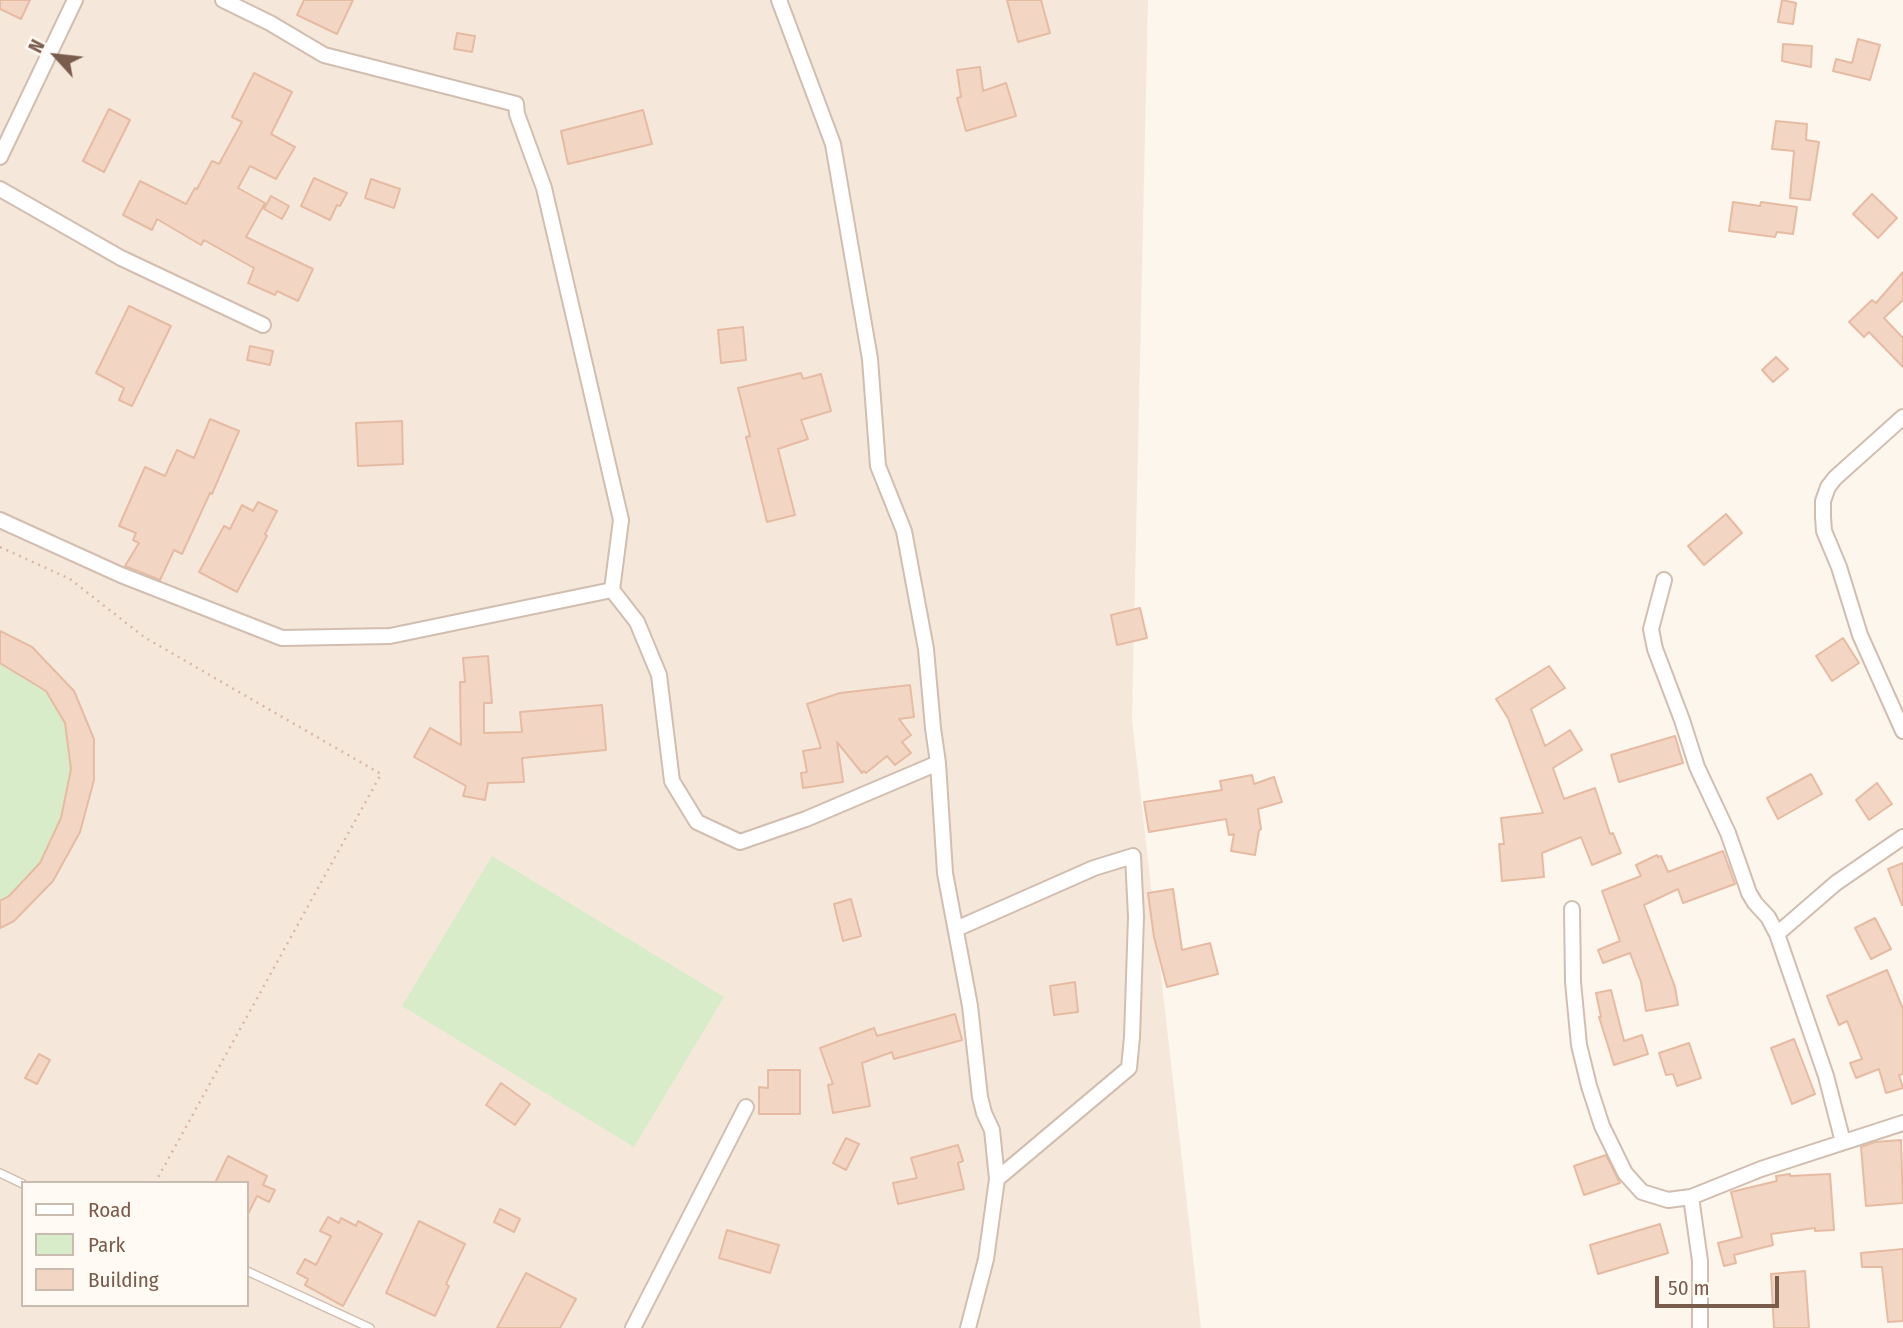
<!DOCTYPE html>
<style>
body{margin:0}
#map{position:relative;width:1903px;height:1328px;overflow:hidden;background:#fdf6ec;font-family:"Fira Sans Condensed",sans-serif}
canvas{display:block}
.legend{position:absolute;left:21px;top:1181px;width:228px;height:126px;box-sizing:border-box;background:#fffaf3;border:2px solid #cabbb1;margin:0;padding:9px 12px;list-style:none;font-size:21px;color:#7a5c4d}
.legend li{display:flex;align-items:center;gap:14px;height:35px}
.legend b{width:35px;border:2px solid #cabbb1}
.north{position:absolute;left:21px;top:21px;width:70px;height:70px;-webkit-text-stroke:5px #fffaf3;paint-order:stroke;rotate:297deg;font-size:19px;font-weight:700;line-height:28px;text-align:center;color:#7a5c4d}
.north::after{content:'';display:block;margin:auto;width:24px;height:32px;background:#7a5c4d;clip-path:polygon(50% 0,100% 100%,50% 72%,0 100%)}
.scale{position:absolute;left:1655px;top:1276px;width:124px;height:32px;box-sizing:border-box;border:4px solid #7a5c4d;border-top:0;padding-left:9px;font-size:21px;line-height:24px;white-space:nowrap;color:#7a5c4d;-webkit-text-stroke:5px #fffaf3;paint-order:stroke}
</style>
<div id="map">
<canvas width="1903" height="1328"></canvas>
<ul class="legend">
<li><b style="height:9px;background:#fff"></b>Road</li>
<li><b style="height:19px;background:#d8ecc9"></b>Park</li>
<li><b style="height:19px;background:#f3d5c3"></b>Building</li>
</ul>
<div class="north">N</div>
<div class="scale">50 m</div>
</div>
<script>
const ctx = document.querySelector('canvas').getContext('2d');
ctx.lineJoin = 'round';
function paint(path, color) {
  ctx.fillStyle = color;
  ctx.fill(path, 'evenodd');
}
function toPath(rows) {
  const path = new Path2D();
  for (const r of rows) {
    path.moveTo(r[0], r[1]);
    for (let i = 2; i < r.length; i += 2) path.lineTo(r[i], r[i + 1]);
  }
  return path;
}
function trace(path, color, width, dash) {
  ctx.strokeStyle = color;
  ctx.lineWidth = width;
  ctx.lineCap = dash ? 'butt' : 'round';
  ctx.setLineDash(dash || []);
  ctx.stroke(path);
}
paint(toPath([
 [0,0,1148,0,1132,719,1201,1328,0,1328],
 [23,1183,247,1183,247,1305,23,1305]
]), '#f5e8da');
paint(toPath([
 [0,631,32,647,74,691,94,739,94,780,80,832,53,881,14,921,0,928],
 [492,856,724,997,634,1147,402,1006]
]), '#d8ecc9');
const building = toPath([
 [0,0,30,0,21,19,0,9,0,0],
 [304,0,353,0,337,34,297,15,304,0],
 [1007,0,1041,0,1050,33,1018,42,1007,0],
 [1782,0,1796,3,1793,24,1778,22,1782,0],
 [457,33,475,36,472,52,454,49,457,33],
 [1858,39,1880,45,1870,80,1833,71,1836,59,1852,63,1858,39],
 [1783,44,1812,46,1811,67,1782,61,1783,44],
 [980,67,983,91,1006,83,1016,116,966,131,957,98,961,97,957,70,980,67],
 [254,73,292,92,271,134,295,147,276,179,250,166,238,188,265,203,246,237,313,269,298,301,277,291,275,295,248,283,254,268,204,240,201,245,157,219,152,230,123,215,140,181,186,204,195,188,197,189,212,161,219,164,242,122,232,117,254,73],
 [109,109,130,120,104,172,83,161,109,109],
 [643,110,652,144,568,164,561,131,643,110],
 [1776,121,1807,124,1806,140,1819,142,1810,200,1790,198,1794,151,1772,149,1776,121],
 [314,178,347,193,340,206,337,205,330,220,301,206,314,178],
 [371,179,400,189,394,208,365,198,371,179],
 [1872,194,1897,218,1878,238,1853,214,1872,194],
 [271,196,289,206,282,219,264,209,271,196],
 [1733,202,1760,206,1761,202,1797,207,1793,234,1777,232,1775,237,1729,231,1733,202],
 [1903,272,1903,300,1884,318,1903,338,1903,367,1869,332,1864,337,1849,322,1872,300,1876,303,1903,272],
 [129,306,171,326,132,406,119,400,124,388,96,373,129,306],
 [743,327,746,360,721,363,718,330,743,327],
 [250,346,273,351,270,365,247,360,250,346],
 [1776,357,1788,369,1773,382,1762,370,1776,357],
 [801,373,803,379,821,374,831,411,801,420,808,439,778,449,795,515,767,522,746,437,750,436,738,388,801,373],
 [210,419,239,431,212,494,210,493,182,554,174,550,160,580,125,566,139,543,133,540,136,533,119,526,145,467,165,476,177,450,194,458,210,419],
 [402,421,403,464,358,466,356,423,402,421],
 [258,502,277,511,265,534,267,536,237,592,199,572,224,526,230,529,242,505,253,511,258,502],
 [1726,514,1742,533,1704,565,1688,546,1726,514],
 [1140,608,1147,638,1117,645,1111,615,1140,608],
 [0,631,32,647,74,691,94,739,94,780,80,832,53,881,14,921,0,928,0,901,9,896,40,863,61,818,71,769,65,723,46,691,0,663,0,631],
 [1843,638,1859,663,1832,681,1816,656,1843,638],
 [488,656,492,703,484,703,484,733,522,732,520,712,602,705,606,750,522,758,524,782,488,783,485,800,463,796,466,786,414,757,430,728,461,745,460,682,465,682,463,658,488,656],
 [1549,666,1565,688,1531,709,1545,746,1570,730,1582,750,1553,768,1564,799,1595,788,1610,834,1613,833,1621,853,1592,865,1581,837,1542,853,1544,877,1502,881,1499,844,1504,844,1501,818,1543,813,1508,718,1496,699,1549,666],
 [910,685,914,717,899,719,911,735,902,742,911,753,895,765,887,756,866,773,864,771,862,773,837,742,843,782,803,788,801,773,807,772,803,751,821,748,807,704,840,693,910,685],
 [1675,736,1683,763,1619,782,1611,755,1675,736],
 [1811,774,1822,794,1778,819,1767,798,1811,774],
 [1252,775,1254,784,1274,777,1282,802,1258,809,1261,829,1259,830,1255,855,1231,851,1234,834,1229,835,1226,819,1149,832,1144,802,1222,790,1220,781,1252,775],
 [1877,783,1892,804,1869,820,1856,800,1877,783],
 [1723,851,1735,884,1683,903,1678,889,1644,905,1675,987,1678,1005,1646,1011,1641,982,1630,953,1603,963,1598,950,1620,941,1602,891,1641,876,1636,865,1657,855,1658,857,1661,856,1668,872,1723,851],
 [1903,863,1903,905,1902,905,1888,869,1903,863],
 [1173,889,1182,950,1210,943,1218,974,1167,987,1154,937,1148,893,1173,889],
 [851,899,861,936,843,941,834,904,851,899],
 [1875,918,1891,949,1871,959,1855,928,1875,918],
 [1887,970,1903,1009,1903,1074,1899,1075,1903,1088,1886,1093,1879,1069,1856,1078,1850,1063,1862,1059,1847,1021,1839,1025,1827,996,1887,970],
 [1075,982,1078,1012,1054,1015,1050,986,1075,982],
 [1611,990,1624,1041,1642,1035,1648,1054,1614,1065,1599,1017,1601,1017,1596,993,1611,990],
 [955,1014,962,1040,894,1059,892,1052,862,1063,870,1106,833,1113,828,1085,833,1084,820,1048,874,1028,877,1036,955,1014],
 [1794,1039,1815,1094,1792,1104,1771,1048,1794,1039],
 [1689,1043,1701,1078,1677,1086,1673,1074,1666,1075,1659,1053,1689,1043],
 [39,1054,50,1060,37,1084,25,1078,39,1054],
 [768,1070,800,1070,800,1114,759,1114,759,1087,768,1088,768,1070],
 [501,1083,530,1104,515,1125,486,1105,501,1083],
 [846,1138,859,1144,846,1170,833,1163,846,1138],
 [1901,1140,1903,1203,1866,1206,1861,1147,1875,1142,1901,1140],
 [958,1145,963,1161,958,1163,964,1189,898,1204,893,1183,917,1178,911,1158,958,1145],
 [1606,1155,1620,1183,1584,1195,1574,1166,1606,1155],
 [228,1156,267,1176,263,1185,275,1190,269,1202,257,1196,247,1216,247,1183,215,1183,228,1156],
 [1790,1174,1790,1176,1830,1174,1834,1230,1815,1231,1815,1228,1771,1234,1773,1245,1734,1255,1736,1263,1724,1266,1718,1243,1742,1237,1731,1192,1777,1181,1776,1176,1790,1174],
 [500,1209,520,1219,514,1232,494,1222,500,1209],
 [328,1217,339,1223,341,1218,356,1226,358,1221,382,1234,343,1306,305,1285,308,1279,297,1273,305,1259,316,1265,331,1236,320,1231,328,1217],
 [419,1221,465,1244,446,1284,449,1286,435,1316,386,1293,419,1221],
 [1660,1224,1668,1253,1598,1274,1590,1245,1660,1224],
 [727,1230,779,1245,770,1273,719,1258,727,1230],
 [1903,1249,1903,1321,1888,1322,1882,1267,1862,1267,1861,1253,1903,1249],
 [1805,1271,1809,1328,1774,1328,1771,1274,1805,1271],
 [526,1273,576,1299,560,1328,497,1328,526,1273]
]);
paint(building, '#f3d5c3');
trace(building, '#e6bba3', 2);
const lane = toPath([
 [0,1173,23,1184],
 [247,1271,370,1328]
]);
const street = toPath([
 [223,0,270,23,324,55,516,104,517,114,544,188,621,520,612,590],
 [779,0,833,144,870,359,878,466,904,531,926,649,933,728,938,763,945,873,970,1006,980,1097,984,1113,992,1130,997,1179,986,1259,968,1328],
 [0,157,75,0],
 [0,189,121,258,263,325],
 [1903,417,1835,478,1828,487,1823,501,1823,517,1824,531,1839,567,1860,635,1903,731],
 [0,520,121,575,282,638,390,636,612,590,637,622,659,675,672,781,697,822,740,842,806,819,938,763],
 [1664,580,1651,629,1655,649,1682,720,1697,767,1728,833,1749,893,1755,903,1768,917,1777,934,1826,1076,1843,1142],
 [1572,909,1573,982,1579,1045,1589,1086,1602,1126,1625,1173,1642,1192,1668,1200,1691,1197,1761,1169,1903,1123],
 [956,929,1094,868,1133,856,1136,917,1132,1037,1129,1068,997,1179],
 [1777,934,1836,883,1903,837],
 [1691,1197,1700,1261,1700,1328],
 [633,1328,746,1107]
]);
trace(lane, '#d1beb0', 10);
trace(street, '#d1beb0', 18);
trace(toPath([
 [0,547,70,579,144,637,381,774,155,1183]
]), '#d9b8a5', 2.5, [2, 5]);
trace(lane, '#fff', 7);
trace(street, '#fff', 14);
</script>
